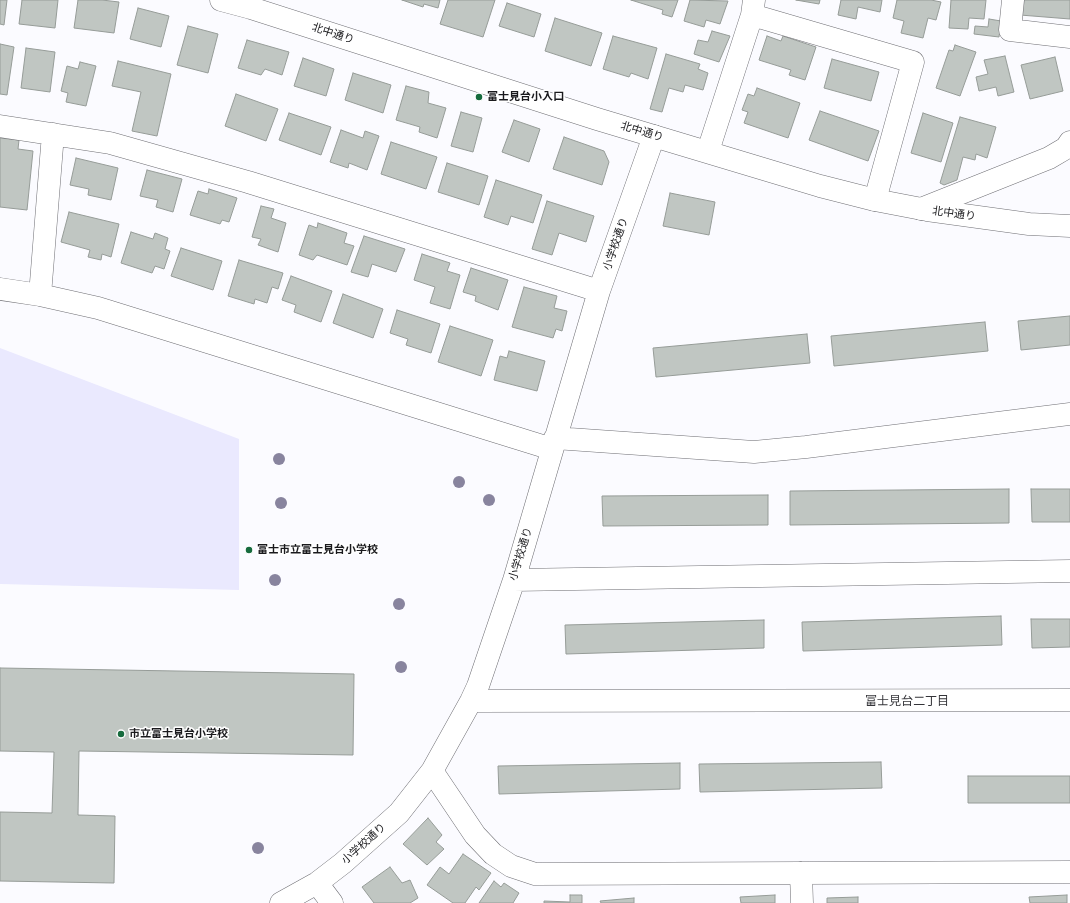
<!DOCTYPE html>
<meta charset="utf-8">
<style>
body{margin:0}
canvas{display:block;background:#fbfbff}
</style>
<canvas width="1070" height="903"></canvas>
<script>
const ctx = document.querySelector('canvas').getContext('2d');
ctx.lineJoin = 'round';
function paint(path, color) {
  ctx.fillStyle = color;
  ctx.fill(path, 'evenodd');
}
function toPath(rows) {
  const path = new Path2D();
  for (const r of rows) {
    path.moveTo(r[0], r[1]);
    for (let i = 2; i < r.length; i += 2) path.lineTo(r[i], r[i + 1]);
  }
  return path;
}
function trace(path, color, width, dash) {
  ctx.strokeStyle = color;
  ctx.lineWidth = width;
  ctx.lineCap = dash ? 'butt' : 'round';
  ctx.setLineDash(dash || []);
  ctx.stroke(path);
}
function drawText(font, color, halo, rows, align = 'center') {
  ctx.font = font + ' "Space Grotesk","Noto Sans JP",sans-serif';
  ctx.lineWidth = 3;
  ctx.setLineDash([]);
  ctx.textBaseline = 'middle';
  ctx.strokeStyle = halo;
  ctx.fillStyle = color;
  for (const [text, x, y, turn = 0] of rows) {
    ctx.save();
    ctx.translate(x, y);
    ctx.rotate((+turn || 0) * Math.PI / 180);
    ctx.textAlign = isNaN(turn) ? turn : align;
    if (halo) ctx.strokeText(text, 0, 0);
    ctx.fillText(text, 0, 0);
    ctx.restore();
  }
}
paint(toPath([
 [0,348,239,439,239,590,0,584]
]), '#eae9fe');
const building = toPath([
 [0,0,7,0,4,25,0,24,0,0],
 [22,0,58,0,55,28,19,24,22,0],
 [78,0,102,0,119,2,114,33,74,28,78,0],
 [402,0,440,0,438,8,424,4,423,7,402,0],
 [448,0,495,0,483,37,440,24,448,0],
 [631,0,678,0,672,17,662,14,663,10,631,0],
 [690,0,728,1,720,24,706,20,704,27,684,21,690,0],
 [796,0,820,0,819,4,796,0],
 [841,0,882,0,880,12,858,7,856,19,838,15,841,0],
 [897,0,931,0,941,2,936,20,928,18,923,38,901,33,904,21,893,18,897,0],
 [951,0,986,0,984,19,969,18,968,29,949,28,951,0],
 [1021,0,1070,0,1070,19,1020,15,1021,0],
 [507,3,541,14,534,37,499,26,507,3],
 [138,8,169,16,161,47,130,39,138,8],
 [555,18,602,33,591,66,545,51,555,18],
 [989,19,1001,21,999,37,974,34,975,26,988,27,989,19],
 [188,26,218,34,208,73,177,65,188,26],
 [712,31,730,36,719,62,694,54,698,40,708,42,712,31],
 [613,36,657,48,648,79,631,73,629,77,603,69,613,36],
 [767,36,781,41,783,36,816,47,805,80,789,75,791,70,759,60,767,36],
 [247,40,289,52,282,75,265,69,261,75,238,68,247,40],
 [0,44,14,47,7,95,0,94,0,44],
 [955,45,976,52,960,96,936,88,949,50,953,51,955,45],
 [26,48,55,52,50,92,21,88,26,48],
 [666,54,700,64,698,69,708,73,703,90,685,85,683,92,669,88,662,112,650,109,666,54],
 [1005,56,1014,92,998,96,996,87,979,91,976,77,988,74,984,60,1005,56],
 [1055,57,1063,91,1030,99,1021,65,1055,57],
 [303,58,334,69,326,96,294,86,303,58],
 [832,59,879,72,871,101,824,88,832,59],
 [118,61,171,74,157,136,132,131,141,92,112,86,118,61],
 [80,62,96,66,86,106,66,102,68,93,61,91,67,66,78,69,80,62],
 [353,73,391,85,383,113,345,100,353,73],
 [406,86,429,92,428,103,446,108,437,138,419,132,420,127,396,120,406,86],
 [757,88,800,103,788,138,744,123,748,112,742,110,748,94,754,96,757,88],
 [236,94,278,109,266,141,225,126,236,94],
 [820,111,879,131,868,161,809,140,820,111],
 [461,112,482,118,473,152,451,146,461,112],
 [289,113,331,127,321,155,279,140,289,113],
 [923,113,953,123,941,162,911,153,923,113],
 [960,117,996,127,987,158,976,154,975,160,963,157,957,180,944,185,940,183,960,117],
 [514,120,540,129,529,162,502,152,514,120],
 [341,130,363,138,365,131,379,136,367,170,349,163,348,168,330,162,341,130],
 [564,137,604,151,609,162,602,185,553,169,564,137],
 [0,138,19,140,18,149,33,151,27,210,0,207,0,138],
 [391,142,437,157,426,189,381,174,391,142],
 [76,158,118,168,111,200,88,195,89,189,70,185,76,158],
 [447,163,488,176,479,205,438,192,447,163],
 [147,170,182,179,173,212,156,207,158,200,140,196,147,170],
 [496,180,542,195,533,223,511,216,508,225,484,217,496,180],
 [209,189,237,198,229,222,222,220,220,224,190,215,198,191,208,194,209,189],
 [670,193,715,202,709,235,663,226,670,193],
 [547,201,594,216,586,242,559,233,552,255,532,249,547,201],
 [261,206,274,209,271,218,286,223,278,252,258,245,261,239,252,237,261,206],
 [69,212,119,224,111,257,102,254,101,260,88,257,90,250,61,242,69,212],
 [318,223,347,233,344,243,354,246,347,265,317,255,313,260,299,255,309,225,317,228,318,223],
 [131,232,153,239,155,233,168,238,165,249,170,251,164,269,155,266,152,273,121,263,131,232],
 [364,236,405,249,396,272,372,264,368,277,351,272,364,236],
 [181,248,222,261,213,290,171,276,181,248],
 [422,254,450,263,447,271,460,275,450,309,430,303,435,287,414,280,422,254],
 [239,260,283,273,278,289,272,287,267,303,255,299,254,304,228,296,239,260],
 [471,268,508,280,498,310,475,301,476,296,463,292,471,268],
 [291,276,332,291,321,322,294,312,296,305,282,300,291,276],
 [524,287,557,296,554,308,567,311,562,331,556,329,553,338,512,327,524,287],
 [343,294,383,309,373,338,333,323,343,294],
 [397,310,440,324,431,353,406,345,408,339,390,333,397,310],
 [1070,316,1070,345,1021,350,1018,321,1070,316],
 [985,322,988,351,834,366,831,336,985,322],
 [450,326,493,340,481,376,438,362,450,326],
 [807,334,810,363,656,377,653,348,807,334],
 [509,351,545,361,537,391,494,380,500,356,507,358,509,351],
 [1009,489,1009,523,790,525,790,491,1009,489],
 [1031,489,1070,489,1070,522,1032,522,1031,489],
 [768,495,768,525,603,526,602,496,768,495],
 [1001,616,1002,645,803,651,802,622,1001,616],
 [1031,619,1070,619,1070,647,1032,648,1031,619],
 [764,620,764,648,566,654,565,625,764,620],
 [0,668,354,674,353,755,79,751,78,815,115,816,114,883,0,881,0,812,52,813,54,752,0,751,0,668],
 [881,762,882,788,700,792,699,764,881,762],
 [680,763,680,789,499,794,498,766,680,763],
 [968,776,1070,776,1070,803,968,803,968,776],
 [428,818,442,835,436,842,444,849,427,865,403,844,428,818],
 [463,854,491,873,479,890,476,887,465,903,453,903,427,885,440,867,449,874,463,854],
 [390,867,402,883,410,880,418,898,410,903,374,903,362,887,390,867],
 [494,881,501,887,504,883,519,893,513,903,479,903,494,881],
 [570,895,582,895,582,903,544,903,544,901,570,902,570,895],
 [775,895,775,903,741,903,740,897,775,895],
 [1067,895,1067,903,1030,903,1029,897,1067,895],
 [858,897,858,903,827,903,827,898,858,897],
 [634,898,634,903,601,903,600,901,634,898]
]);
paint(building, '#c0c6c2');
trace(building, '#969c98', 1);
const minor = toPath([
 [1013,0,1010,30,1070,37],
 [752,15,913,62,875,200],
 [0,126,110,143,248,182,599,291],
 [708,151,752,15,754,0],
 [921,209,1049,158,1066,148,1070,142],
 [0,289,40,295,98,308,552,449],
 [40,295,53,134],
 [555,438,754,452,806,447,1070,414],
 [514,580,1070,571],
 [471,701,1070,700],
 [432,771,475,835,493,854,511,866,535,874,1070,872],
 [801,873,802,903],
 [317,883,332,903],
 [281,903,317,883,343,863,399,813,432,771,471,701,478,686,514,580,599,291,654,136]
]);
const tertiary = toPath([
 [221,0,251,8,597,119,820,186,875,200,927,210,1029,224,1070,226]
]);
trace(minor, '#6f6f74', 23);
trace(tertiary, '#6f6f74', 23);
trace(minor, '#fff', 22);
trace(tertiary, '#fff', 22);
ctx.fillStyle = '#88849e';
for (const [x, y] of [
 [279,459],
 [459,482],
 [489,500],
 [281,503],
 [275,580],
 [399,604],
 [401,667],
 [258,848]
]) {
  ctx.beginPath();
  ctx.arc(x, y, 6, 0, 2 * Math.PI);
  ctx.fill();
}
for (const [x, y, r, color] of [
 [479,97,4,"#166b3d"],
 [249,550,4,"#166b3d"],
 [121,734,4,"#166b3d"]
]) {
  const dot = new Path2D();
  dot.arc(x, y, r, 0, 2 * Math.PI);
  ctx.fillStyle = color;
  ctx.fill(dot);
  trace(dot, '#fff', 1.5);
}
drawText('11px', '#1a1a1d', '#fff', [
 ["北中通り",333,34,18],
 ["北中通り",642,132,17],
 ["北中通り",954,214,8],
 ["小学校通り",616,244,-71],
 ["小学校通り",521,554,-73],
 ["小学校通り",364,844,-42]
]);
drawText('bold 11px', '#1a1a1d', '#fff', [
 ["富士見台小入口",487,97],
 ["富士市立富士見台小学校",257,550],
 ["市立富士見台小学校",129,734]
], 'left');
drawText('12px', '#343439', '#fff', [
 ["富士見台二丁目",907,702]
]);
</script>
